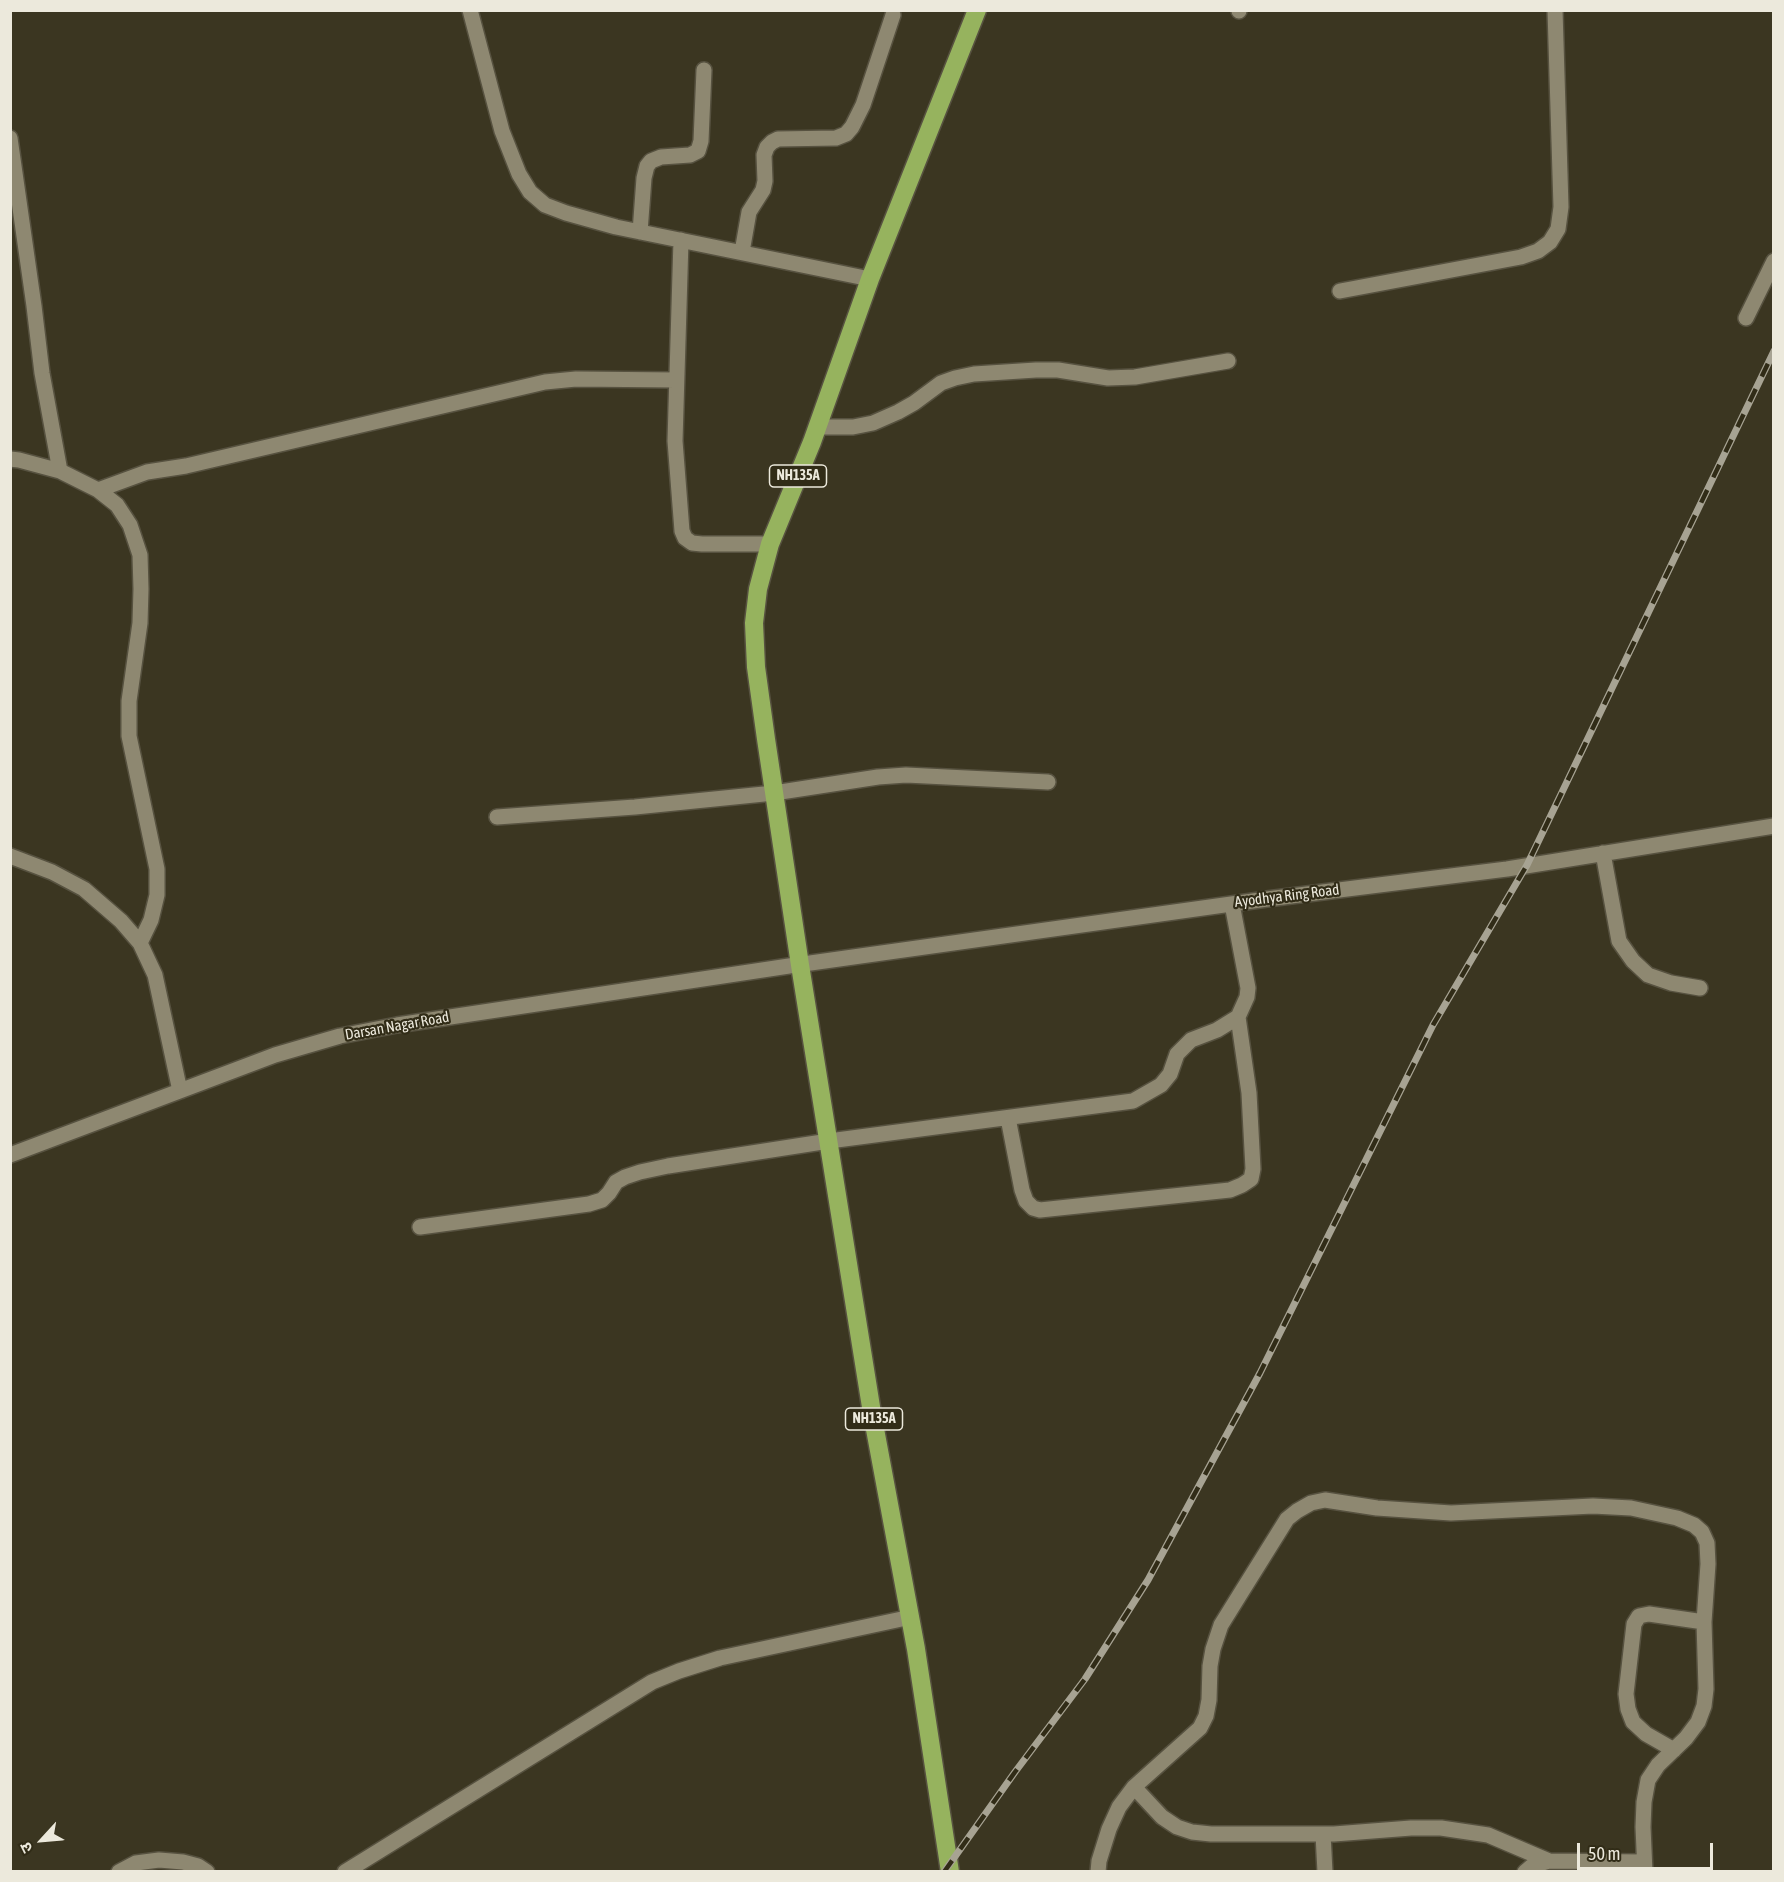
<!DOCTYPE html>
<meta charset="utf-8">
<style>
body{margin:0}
#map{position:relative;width:1784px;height:1882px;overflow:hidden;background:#3b3621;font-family:"Asap Condensed","Noto Sans Devanagari",sans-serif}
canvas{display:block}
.frame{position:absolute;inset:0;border:12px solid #ece9dc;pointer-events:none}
.north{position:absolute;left:12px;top:1810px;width:60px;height:60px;-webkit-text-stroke:4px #312c17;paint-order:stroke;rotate:244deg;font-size:16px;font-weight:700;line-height:24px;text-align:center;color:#ece9dc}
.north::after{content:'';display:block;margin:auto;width:21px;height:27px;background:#ece9dc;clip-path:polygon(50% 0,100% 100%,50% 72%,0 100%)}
.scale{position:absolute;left:1577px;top:1843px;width:136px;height:27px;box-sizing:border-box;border:3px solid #ece9dc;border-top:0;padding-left:8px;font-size:18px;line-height:21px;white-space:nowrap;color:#ece9dc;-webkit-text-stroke:4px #312c17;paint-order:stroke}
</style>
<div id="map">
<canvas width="1784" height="1882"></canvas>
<div class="frame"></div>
<div class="north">उ</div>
<div class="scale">50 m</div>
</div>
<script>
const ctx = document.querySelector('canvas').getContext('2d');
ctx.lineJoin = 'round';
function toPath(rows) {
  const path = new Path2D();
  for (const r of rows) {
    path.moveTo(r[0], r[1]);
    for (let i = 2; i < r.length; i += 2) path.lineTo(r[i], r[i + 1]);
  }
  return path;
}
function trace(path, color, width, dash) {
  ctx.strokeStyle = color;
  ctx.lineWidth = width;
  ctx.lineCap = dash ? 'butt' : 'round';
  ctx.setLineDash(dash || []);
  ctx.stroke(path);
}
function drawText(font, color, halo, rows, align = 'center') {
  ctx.font = font + ' "Asap Condensed",sans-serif';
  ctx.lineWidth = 4.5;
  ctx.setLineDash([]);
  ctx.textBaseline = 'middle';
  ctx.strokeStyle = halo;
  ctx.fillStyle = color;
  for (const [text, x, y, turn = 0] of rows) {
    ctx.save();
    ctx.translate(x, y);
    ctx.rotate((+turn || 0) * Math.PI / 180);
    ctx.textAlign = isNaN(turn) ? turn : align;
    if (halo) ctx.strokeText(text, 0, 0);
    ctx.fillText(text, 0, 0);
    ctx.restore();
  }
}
const minor = toPath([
 [470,10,502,131,519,174,530,192,545,205,566,213,616,227,870,279],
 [1239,10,1239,11],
 [10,138,34,306,42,373,60,471],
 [640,232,644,178,647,166,651,161,661,157,690,155,698,151,701,141,704,70],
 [681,240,675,441,682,531,685,538,692,543,702,544,770,544],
 [742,252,749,212,763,190,765,181,764,155,767,147,772,142,778,139,836,138,846,134,852,127,863,105,893,15],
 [1340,291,1521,257,1538,251,1550,242,1558,229,1561,207,1555,10],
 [1746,318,1774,261],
 [817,427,853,427,873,423,898,412,914,403,941,383,955,378,974,374,1036,370,1058,370,1108,378,1135,377,1228,361],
 [10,459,19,460,60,471,98,490,117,505,130,525,140,555,141,589,140,623,129,701,129,736,157,869,157,895,151,920,140,943],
 [98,490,147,472,186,466,545,382,576,379,676,380],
 [497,817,635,807,774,793,878,777,906,775,1048,782],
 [1603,853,1619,941,1633,961,1648,975,1671,983,1700,988],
 [10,856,52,872,84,889,121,921,140,943,155,975,180,1091],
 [1008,1118,1022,1190,1026,1201,1033,1208,1040,1210,1230,1190,1242,1185,1251,1179,1253,1169,1249,1093,1238,1017],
 [10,1155,275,1055,340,1036,397,1025,789,966,1267,899,1507,869,1774,826],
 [420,1227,589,1204,602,1200,609,1193,616,1182,625,1177,640,1172,668,1166,829,1141,1133,1101,1161,1085,1170,1074,1177,1054,1191,1040,1217,1030,1238,1017,1247,997,1248,988,1232,904],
 [1674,1750,1646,1734,1633,1722,1628,1709,1626,1694,1634,1624,1639,1616,1649,1614,1704,1622],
 [1134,1787,1162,1817,1177,1827,1192,1832,1211,1834,1334,1834,1411,1828,1441,1828,1488,1835,1549,1861],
 [1323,1834,1325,1872],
 [119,1872,136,1863,159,1860,183,1862,198,1866,207,1872],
 [345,1872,652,1682,679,1671,720,1658,911,1617],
 [1098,1872,1099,1861,1109,1829,1119,1807,1134,1787,1200,1728,1206,1716,1209,1700,1210,1666,1213,1649,1221,1625,1239,1596,1287,1519,1297,1511,1311,1503,1325,1500,1377,1508,1451,1513,1593,1506,1631,1508,1677,1518,1694,1525,1702,1532,1707,1543,1708,1564,1704,1622,1706,1689,1704,1706,1698,1722,1686,1738,1658,1765,1648,1780,1644,1802,1643,1827,1645,1872],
 [1525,1872,1532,1866,1549,1861,1644,1862]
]);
const highway = toPath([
 [950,1872,916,1649,872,1413,800,965,766,739,756,667,754,623,758,589,770,544,812,442,870,279,977,10]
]);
trace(minor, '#575240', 18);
trace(highway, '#575240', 21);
trace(minor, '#8e8871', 15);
trace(highway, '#96b35e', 18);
const rail = toPath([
 [944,1872,1015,1772,1085,1679,1148,1580,1260,1373,1433,1025,1527,865,1774,351]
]);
trace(rail, '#a7a393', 7);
trace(rail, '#312c17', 4.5, [14]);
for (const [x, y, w] of [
 [798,476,57],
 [874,1419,57]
]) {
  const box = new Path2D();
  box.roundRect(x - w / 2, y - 11, w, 22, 4.5);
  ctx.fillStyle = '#312c17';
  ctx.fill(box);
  trace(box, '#ece9dc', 1.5);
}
drawText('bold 14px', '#ece9dc', null, [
 ["NH135A",798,476],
 ["NH135A",874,1419]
]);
drawText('15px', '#ece9dc', '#312c17', [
 ["Ayodhya Ring Road",1287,896,-7],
 ["Darsan Nagar Road",397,1026,-10]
]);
</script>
